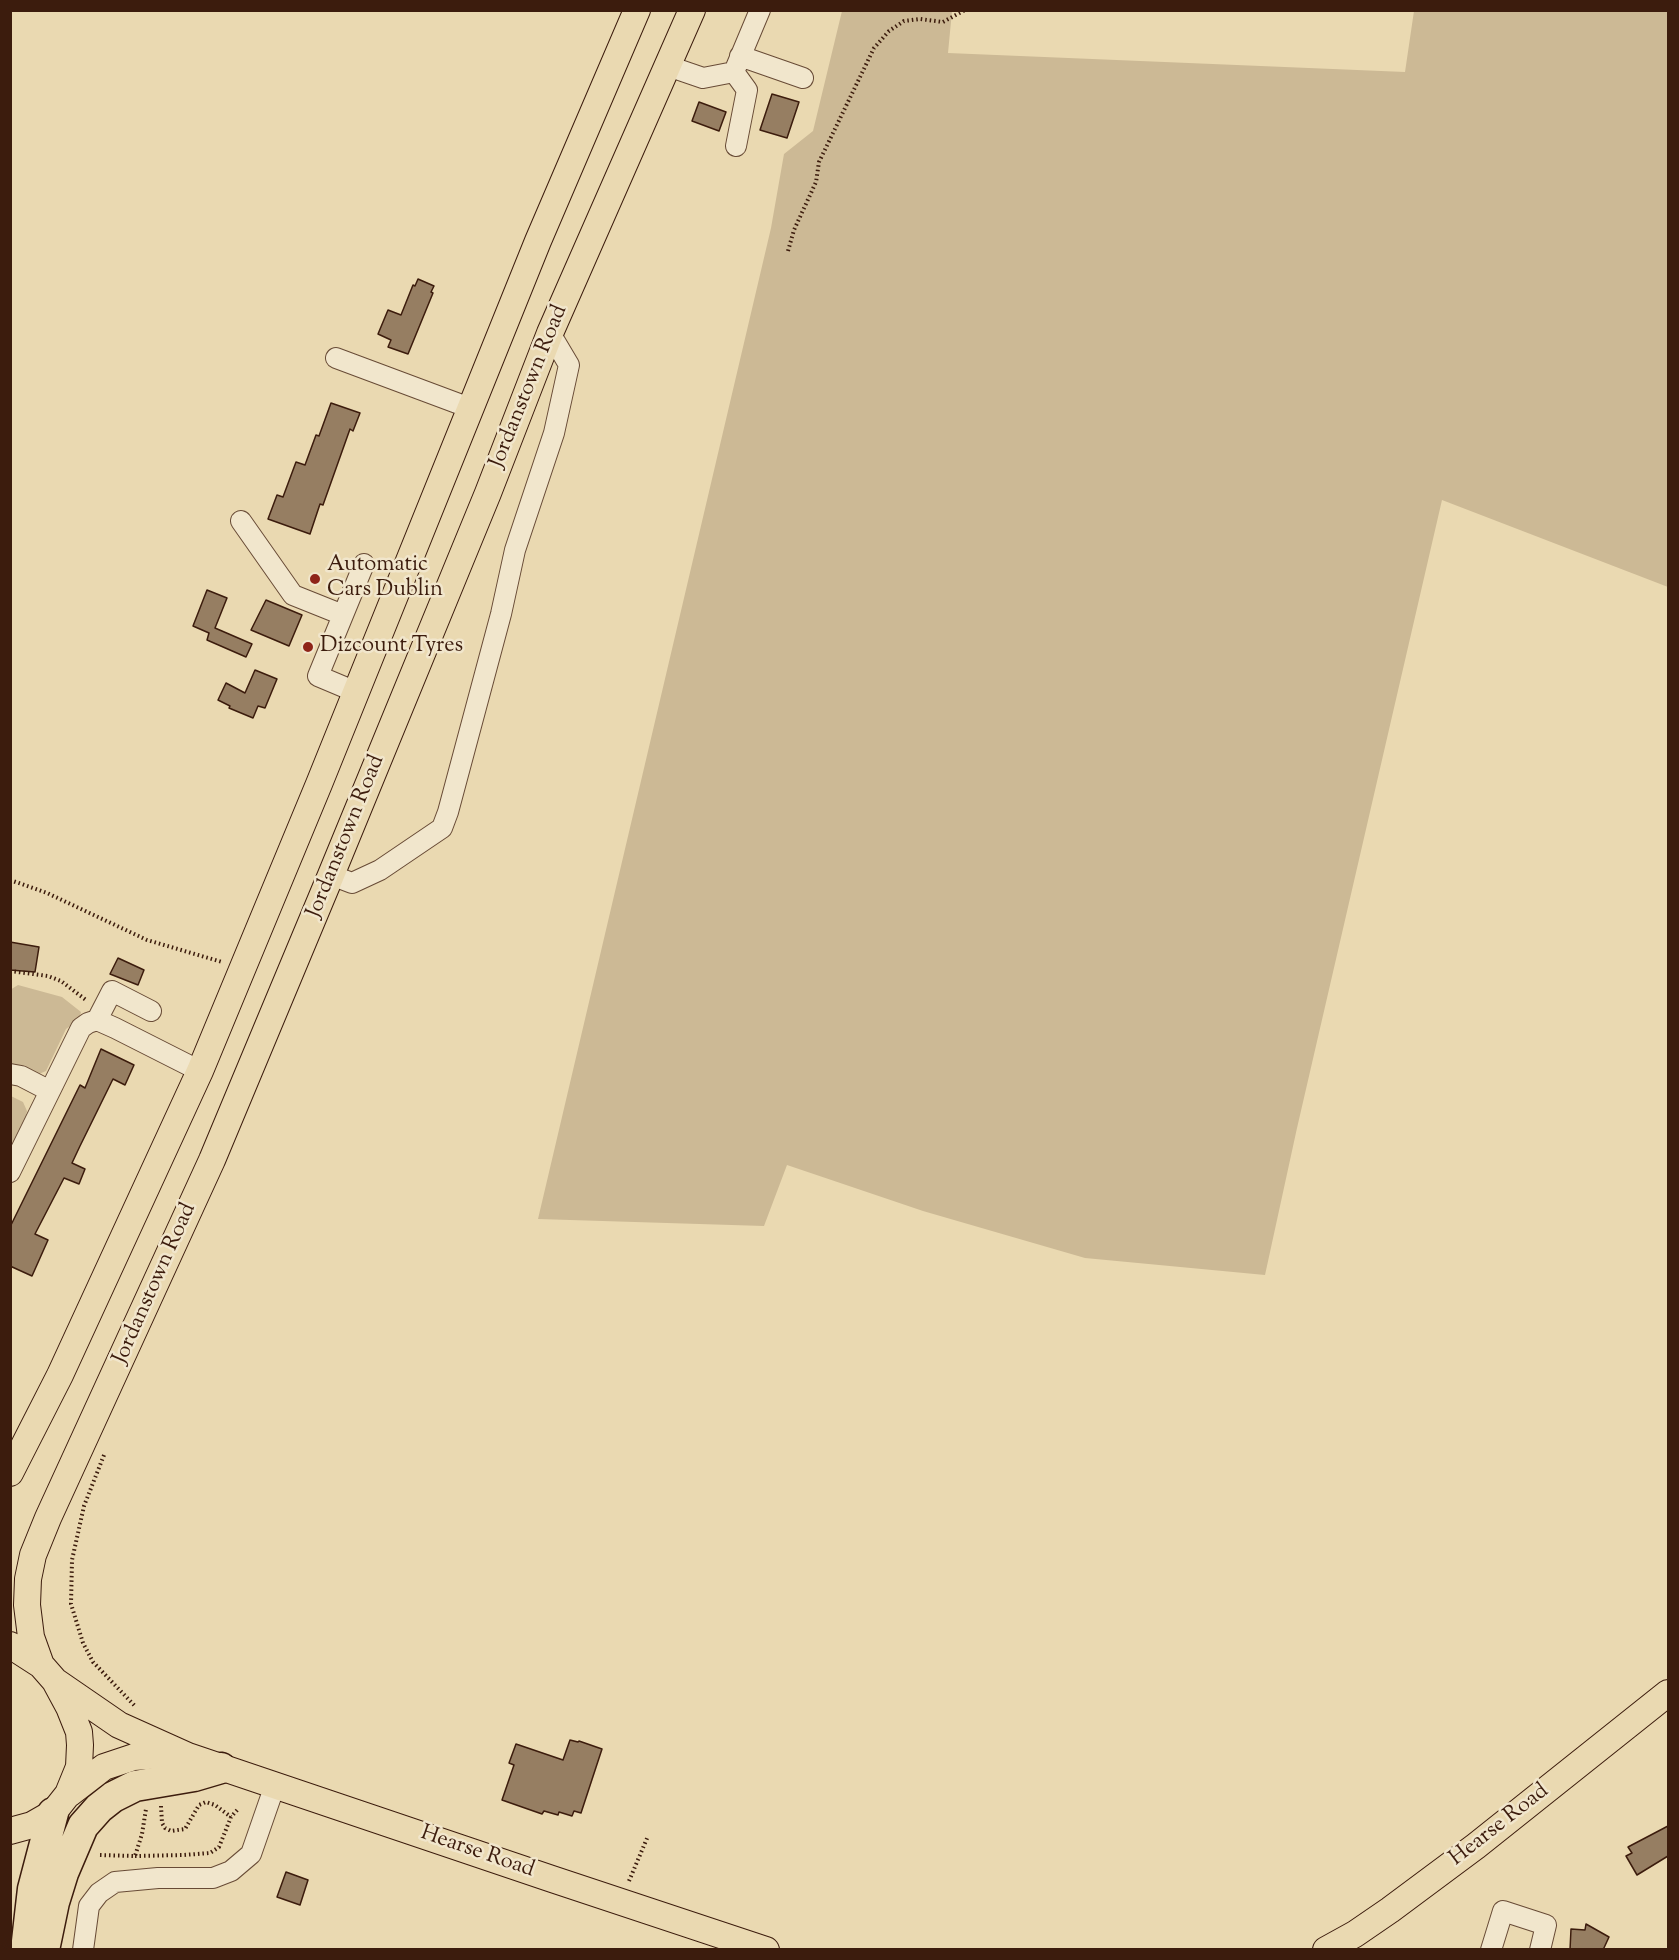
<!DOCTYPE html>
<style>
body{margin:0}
#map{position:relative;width:1679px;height:1960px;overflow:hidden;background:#ead9b1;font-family:"Sorts Mill Goudy",serif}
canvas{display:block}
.frame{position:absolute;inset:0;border:12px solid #3c1c0d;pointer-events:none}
</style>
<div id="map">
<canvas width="1679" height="1960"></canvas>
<div class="frame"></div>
</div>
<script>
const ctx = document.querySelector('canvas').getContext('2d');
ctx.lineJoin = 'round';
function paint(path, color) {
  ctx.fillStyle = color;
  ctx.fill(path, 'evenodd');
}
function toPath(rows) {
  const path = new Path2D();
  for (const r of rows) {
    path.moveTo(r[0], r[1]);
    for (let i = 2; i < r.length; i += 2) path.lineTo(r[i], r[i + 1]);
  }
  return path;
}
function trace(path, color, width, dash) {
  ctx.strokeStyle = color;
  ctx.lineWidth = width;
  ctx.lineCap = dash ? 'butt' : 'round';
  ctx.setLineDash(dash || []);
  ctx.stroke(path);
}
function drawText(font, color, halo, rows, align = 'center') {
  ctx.font = font + ' "Sorts Mill Goudy",serif';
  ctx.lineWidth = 5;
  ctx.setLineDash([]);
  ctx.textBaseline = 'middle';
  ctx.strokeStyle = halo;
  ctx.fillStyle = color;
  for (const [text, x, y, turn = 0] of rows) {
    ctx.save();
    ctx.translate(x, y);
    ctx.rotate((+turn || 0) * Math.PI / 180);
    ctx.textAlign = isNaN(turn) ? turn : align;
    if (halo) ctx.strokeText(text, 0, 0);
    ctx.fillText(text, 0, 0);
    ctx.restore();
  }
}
paint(toPath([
 [842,11,952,11,948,53,1405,72,1414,11,1668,11,1668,587,1442,500,1297,1128,1265,1275,1085,1258,923,1211,787,1165,764,1226,538,1219,771,228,784,154,813,131],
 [18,985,62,997,81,1012,79,1020,66,1029,46,1071,39,1074,33,1075,11,1069,10,990],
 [11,1096,23,1102,27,1111,25,1122,11,1151]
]), '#ccb995');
const building = toPath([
 [772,94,799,102,787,138,760,130,772,94],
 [699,102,726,112,719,131,692,121,699,102],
 [418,279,434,286,431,292,433,293,408,354,388,347,391,340,378,334,388,310,401,315,413,285,415,286,418,279],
 [331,403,360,413,353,431,350,429,323,505,320,504,310,534,268,519,277,495,283,497,296,462,305,465,316,435,319,436,331,403],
 [207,590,227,598,215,628,252,644,246,657,207,640,209,633,193,626,207,590],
 [266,600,302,615,289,646,251,630,266,600],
 [255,670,277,679,265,708,258,706,253,718,229,708,230,706,218,700,226,683,245,693,255,670],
 [10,942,39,947,35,972,10,970,10,942],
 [118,958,144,970,138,985,110,974,118,958],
 [101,1049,134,1065,125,1085,113,1079,80,1146,72,1163,85,1169,79,1184,64,1178,63,1180,35,1234,48,1240,32,1276,10,1266,10,1227,80,1085,85,1088,101,1049],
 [570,1740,578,1742,579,1741,602,1749,581,1813,574,1811,572,1816,559,1812,558,1815,544,1811,542,1814,502,1800,514,1765,509,1763,516,1744,563,1760,570,1740],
 [1668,1826,1668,1856,1637,1875,1626,1856,1632,1853,1628,1847,1668,1826],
 [286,1872,308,1880,300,1905,277,1897,286,1872],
 [1586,1924,1609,1937,1603,1950,1570,1950,1571,1929,1585,1930,1586,1924]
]);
paint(building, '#967e62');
trace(building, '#3c1c0d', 1.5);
const minor = toPath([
 [740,56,803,78],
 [668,66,703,78,734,72,760,10],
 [734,72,747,90,736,146],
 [336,358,470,408],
 [241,521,293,595,343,615],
 [356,692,318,676,364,564],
 [331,875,352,883,380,870,442,828,448,812,501,614,515,550,554,433,569,365,550,333],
 [97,1020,112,991,151,1011],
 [10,1074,21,1076,50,1091,10,1172],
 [50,1091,81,1028,88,1023,97,1020,115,1028,200,1071],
 [83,1950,89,1906,99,1893,115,1882,158,1878,213,1878,231,1871,251,1854,275,1785],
 [1491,1950,1503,1911,1546,1925,1540,1950]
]);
const major = toPath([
 [10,1473,60,1375,200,1071,319,784,538,241,637,10],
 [10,1645,41,1665,55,1681,69,1707,79,1732,80,1745,79,1767,68,1794,53,1813,32,1825,10,1831],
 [41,1665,31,1637,27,1605,28,1579,33,1555,48,1518,212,1160,331,875,488,493,550,333,692,10],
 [55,1681,119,1725,188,1756,552,1879,766,1950],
 [69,1794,104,1767,134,1757,161,1755,180,1756],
 [1326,1950,1355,1934,1390,1910,1476,1846,1668,1693]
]);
const highway = toPath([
 [26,1950,33,1889,53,1813],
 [44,1950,54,1902,63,1873,83,1826,99,1808,113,1797,135,1786,194,1776,221,1768]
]);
trace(minor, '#684b36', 22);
trace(major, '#3c1c0d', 28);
trace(highway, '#3c1c0d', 33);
trace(toPath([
 [788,251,794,230,816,182,819,162,874,48,889,31,904,21,920,19,943,22,965,10],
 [10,880,47,893,147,940,222,962],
 [10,971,48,976,61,981,86,1000],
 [104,1455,84,1506,72,1560,71,1604,83,1643,93,1662,135,1706],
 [161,1806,162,1823,165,1828,171,1831,185,1829,199,1805,206,1802,215,1805,231,1817],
 [100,1855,135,1856,142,1834,146,1809],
 [135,1856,184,1855,210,1853,219,1847,231,1817,239,1808],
 [629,1881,648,1836]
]), '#3c1c0d', 4, [1.5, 3]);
trace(minor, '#f1e6cc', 20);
trace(major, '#ead9b1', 26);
trace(highway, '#ead9b1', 30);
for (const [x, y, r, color] of [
 [315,579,6,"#8f2418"],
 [308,647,6,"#8f2418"]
]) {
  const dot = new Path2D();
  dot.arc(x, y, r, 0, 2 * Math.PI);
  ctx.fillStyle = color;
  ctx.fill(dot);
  trace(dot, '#f1e6cc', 2);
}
drawText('22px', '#3c1c0d', '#f1e6cc', [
 ["Jordanstown Road",530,387,-68],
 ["Jordanstown Road",347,837,-68],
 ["Jordanstown Road",156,1284,-66],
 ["Hearse Road",1500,1826,-38],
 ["Hearse Road",477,1853,19]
]);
drawText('22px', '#3c1c0d', '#f1e6cc', [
 ["Automatic",327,566],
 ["Cars Dublin",327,591],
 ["Dizcount Tyres",320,647]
], 'left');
</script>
